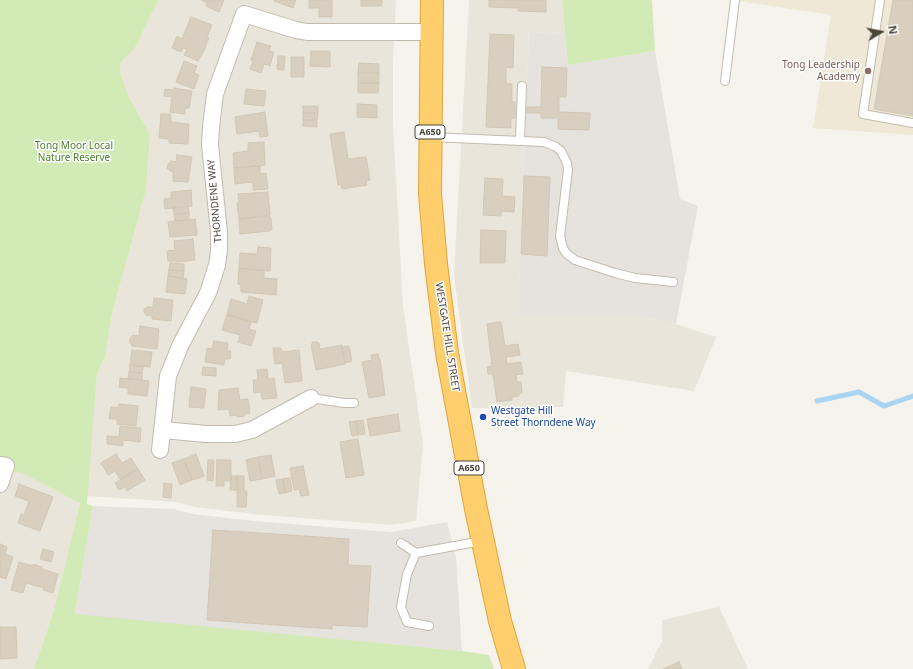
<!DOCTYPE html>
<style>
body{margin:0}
#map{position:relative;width:913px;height:669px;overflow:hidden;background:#f6f3ec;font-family:"Noto Sans",sans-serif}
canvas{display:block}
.north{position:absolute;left:861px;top:12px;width:40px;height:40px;-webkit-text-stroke:3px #fff;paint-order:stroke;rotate:80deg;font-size:11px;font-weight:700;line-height:16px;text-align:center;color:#4b4439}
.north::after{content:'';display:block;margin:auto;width:14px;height:18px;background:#4b4439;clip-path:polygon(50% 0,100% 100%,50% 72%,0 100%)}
</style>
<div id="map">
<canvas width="913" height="669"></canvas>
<div class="north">N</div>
</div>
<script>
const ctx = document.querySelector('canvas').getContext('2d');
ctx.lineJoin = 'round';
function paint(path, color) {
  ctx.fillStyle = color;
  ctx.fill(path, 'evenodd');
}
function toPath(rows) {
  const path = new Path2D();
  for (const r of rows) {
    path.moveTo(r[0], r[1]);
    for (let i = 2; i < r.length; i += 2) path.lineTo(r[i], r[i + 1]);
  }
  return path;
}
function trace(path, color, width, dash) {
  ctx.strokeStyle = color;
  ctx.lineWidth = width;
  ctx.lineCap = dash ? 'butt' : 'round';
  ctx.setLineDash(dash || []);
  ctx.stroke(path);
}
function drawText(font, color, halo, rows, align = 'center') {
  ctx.font = font + ' "Noto Sans",sans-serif';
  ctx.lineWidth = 3;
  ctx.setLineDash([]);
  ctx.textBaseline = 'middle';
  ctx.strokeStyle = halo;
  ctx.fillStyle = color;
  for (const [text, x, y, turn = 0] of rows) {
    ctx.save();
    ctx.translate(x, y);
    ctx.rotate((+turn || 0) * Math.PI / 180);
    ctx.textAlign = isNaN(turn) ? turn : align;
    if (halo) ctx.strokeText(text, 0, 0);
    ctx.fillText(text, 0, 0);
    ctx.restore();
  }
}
paint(toPath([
 [158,0,396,0,393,61,393,124,403,306,423,444,416,521,391,525,253,514,194,507,177,502,87,496,97,374,105,357,112,314,146,190,150,135,128,95,120,73,121,62,135,48],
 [469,0,562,0,565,34,529,32,518,315,636,315,676,324,716,337,694,391,566,371,563,407,472,408,454,276],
 [0,470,22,472,80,503,54,610,34,669,0,669],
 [719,607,748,669,648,669,662,641,662,620]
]), '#eae5da');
paint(toPath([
 [529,32,565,34,568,65,655,51,680,199,698,206,676,324,636,315,518,315],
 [93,506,174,509,192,514,254,521,391,532,447,522,456,557,462,651,75,615]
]), '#e6e2dd');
paint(toPath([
 [732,0,913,0,913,135,813,128,831,15]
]), '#efe8d6');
paint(toPath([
 [0,0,158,0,135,48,121,62,120,73,128,95,150,135,146,190,112,314,105,357,97,374,87,504,93,506,75,614,462,651,489,655,494,669,34,669,54,610,80,503,22,473,0,470],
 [562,0,652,0,655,51,568,65]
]), '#d2eab5');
trace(toPath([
 [817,401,859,392,884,406,913,396]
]), '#a9d4f2', 5);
const building = toPath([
 [201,0,224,0,219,12,206,6,207,3,201,0],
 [275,0,296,0,293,8,274,1,275,0],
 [309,0,332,0,332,17,319,17,319,8,309,8,309,0],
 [361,0,382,0,382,6,361,6,361,0],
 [489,0,546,0,546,12,518,11,518,8,489,7,489,0],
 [893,0,913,0,913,116,874,109,893,0],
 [191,17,212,25,207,37,209,38,202,55,201,55,198,61,184,55,187,49,183,48,181,52,172,48,177,36,182,39,191,17],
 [490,34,514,35,513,68,506,67,506,84,512,84,512,102,515,102,515,118,511,118,511,128,486,127,490,34],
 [257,42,271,46,269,51,274,52,270,66,264,64,261,73,250,69,253,61,251,60,257,42],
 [311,51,330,51,330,67,310,66,311,51],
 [278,56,285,56,284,70,277,69,278,56],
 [291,57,304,57,304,77,291,77,291,57],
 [184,61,197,66,194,73,199,75,194,89,176,82,184,61],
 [359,63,379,64,379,73,358,73,359,63],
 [542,67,567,68,566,97,559,97,559,112,590,113,589,130,558,129,558,118,541,118,541,113,527,113,527,107,541,107,542,67],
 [358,73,379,73,379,83,358,83,358,73],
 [358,83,379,83,378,93,358,93,358,83],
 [174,88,192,91,189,108,185,108,185,114,170,112,172,97,164,96,165,89,174,90,174,88],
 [246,89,266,91,264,106,244,104,246,89],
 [357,104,377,105,377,118,357,117,357,104],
 [303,106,318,106,318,113,303,113,303,106],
 [265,112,268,136,260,137,259,131,237,134,235,117,265,112],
 [303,113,318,113,317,120,303,120,303,113],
 [161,114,171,114,171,122,189,124,188,144,169,143,169,139,159,138,161,114],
 [303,120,317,120,317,127,303,126,303,120],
 [344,132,348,159,366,157,370,180,366,181,367,185,342,189,341,184,338,185,330,134,344,132],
 [264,142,265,165,234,168,233,153,248,151,248,143,264,142],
 [177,155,192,157,188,182,173,181,173,173,175,172,170,171,167,168,168,164,171,161,176,162,177,155],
 [260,166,260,174,266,173,268,189,253,190,253,182,235,184,234,168,260,166],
 [524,176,550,177,547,256,521,254,524,176],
 [485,178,503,179,502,196,515,197,514,212,501,211,501,216,483,215,485,178],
 [191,190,192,206,165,209,164,199,171,198,171,192,191,190],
 [268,192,270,215,239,219,237,203,239,203,238,194,268,192],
 [188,206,189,213,174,214,173,208,188,206],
 [189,213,189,220,175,221,174,214,189,213],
 [269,216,271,218,272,229,270,231,240,234,239,219,269,216],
 [195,219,197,235,170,237,168,222,195,219],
 [481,230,506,231,505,263,480,263,481,230],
 [193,239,195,260,176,262,176,261,168,261,167,251,175,250,174,241,193,239],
 [258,247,271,248,270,271,239,268,240,253,257,254,258,247],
 [170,263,184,264,184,271,169,270,170,263],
 [239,268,264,271,264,278,277,279,276,295,241,292,241,285,238,284,239,268],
 [169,270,184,271,183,278,168,276,169,270],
 [168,276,187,279,185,294,166,292,168,276],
 [249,296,263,300,257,323,227,315,231,299,247,304,249,296],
 [154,298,173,300,171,321,152,319,152,316,146,315,144,312,144,309,147,307,153,307,154,298],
 [227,315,251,322,249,329,256,331,251,346,238,342,240,335,222,330,227,315],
 [501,322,505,346,518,344,520,355,506,357,507,364,521,362,523,374,516,375,517,382,521,382,522,393,519,393,519,396,512,397,512,400,497,402,493,374,488,374,487,367,492,366,487,324,501,322],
 [140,326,159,329,157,349,132,346,130,342,130,338,133,335,139,336,140,326],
 [214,341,228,343,227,351,231,351,230,359,225,359,224,365,205,362,207,348,212,349,214,341],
 [313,342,317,342,319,343,320,349,342,345,345,364,316,370,311,345,313,342],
 [349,346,352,361,345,363,342,347,349,346],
 [273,348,281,348,282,352,299,350,302,381,285,383,282,363,275,364,273,348],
 [132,350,152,352,150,367,130,365,132,350],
 [378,354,379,359,380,359,385,395,369,398,362,362,372,360,371,355,378,354],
 [130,365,143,367,142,373,129,372,130,365],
 [203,367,216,368,216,376,202,375,203,367],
 [267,369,268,379,274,378,277,398,262,399,261,392,254,393,253,380,258,380,257,370,267,369],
 [129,372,142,373,142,380,128,379,129,372],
 [120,378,149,381,147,396,128,394,128,388,119,387,120,378],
 [191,387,206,389,204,408,189,407,191,387],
 [238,388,240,400,248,399,250,413,244,414,244,416,237,417,237,415,230,416,229,409,218,410,219,390,238,388],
 [119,404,138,406,136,426,117,424,117,419,109,419,111,407,118,408,119,404],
 [398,414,400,431,370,436,367,419,398,414],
 [363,420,365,434,358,435,356,421,363,420],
 [356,421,358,435,352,436,349,422,356,421],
 [120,426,141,428,140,442,123,440,123,446,107,444,107,436,119,437,120,426],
 [358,439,364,475,346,478,340,442,358,439],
 [116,454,122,463,131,458,138,469,120,479,115,471,108,475,101,463,116,454],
 [196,454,204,476,192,480,184,459,196,454],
 [271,455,275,476,262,479,258,457,271,455],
 [258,457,262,479,250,481,246,460,258,457],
 [184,459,192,480,180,485,172,463,184,459],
 [208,460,214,460,213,481,207,480,208,460],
 [217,460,231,460,231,481,224,481,224,486,216,486,217,460],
 [303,466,309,495,301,496,299,489,294,490,290,468,303,466],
 [138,469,145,480,127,491,125,487,119,490,115,483,138,469],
 [231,476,237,476,237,490,230,490,231,476],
 [237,476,244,476,244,491,247,491,246,507,237,507,237,476],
 [290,478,292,491,285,493,283,479,290,478],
 [283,479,285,493,279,494,276,480,283,479],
 [164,483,172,484,171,498,163,497,164,483],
 [19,484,53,497,40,531,18,523,21,514,24,515,29,501,15,496,19,484],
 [213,530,349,539,348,565,371,566,367,627,332,625,332,629,207,620,213,530],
 [0,544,7,547,5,554,13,557,6,579,0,577,0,544],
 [43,549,54,552,51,562,40,559,43,549],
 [19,562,33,566,33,564,42,567,42,569,58,574,53,593,43,590,44,588,26,583,23,593,11,590,19,562],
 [0,627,16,627,17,658,0,659,0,627],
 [679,662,682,669,663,669,679,662]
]);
paint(building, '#d8cfc1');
trace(building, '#d3c7b4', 1);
const lane = toPath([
 [880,0,863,114,913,123],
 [725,81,735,0],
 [431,137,544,142,556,147,561,151,567,163,568,170,560,236,563,248,566,253,575,260,615,273,635,278,673,282],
 [520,140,522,86],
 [311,398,344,403,354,403],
 [401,543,416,553],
 [429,626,407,622,401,607,407,574,416,553,482,541]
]);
const street = toPath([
 [163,430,206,434,235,434,252,430,311,398],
 [160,450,168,376,181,344,208,293,217,265,219,250,219,232,210,145,211,127,215,94,244,14,296,30,307,32,432,32],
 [0,465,6,466,0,484]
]);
const highway = toPath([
 [432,0,430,194,436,264,447,353,476,509,500,621,514,669]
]);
trace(lane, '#c2bbae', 10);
trace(street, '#c2bbae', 18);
trace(highway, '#e0a43c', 24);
trace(lane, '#fff', 8);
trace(street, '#fff', 16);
trace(highway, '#ffcf6e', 22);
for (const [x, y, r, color] of [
 [868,71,4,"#8d6e63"],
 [483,417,4,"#1a4fb4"]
]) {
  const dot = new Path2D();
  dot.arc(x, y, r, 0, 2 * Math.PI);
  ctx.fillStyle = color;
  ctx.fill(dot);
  trace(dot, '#fff', 1.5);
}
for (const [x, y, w] of [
 [430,132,30],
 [469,468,30]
]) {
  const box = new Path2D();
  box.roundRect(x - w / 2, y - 7, w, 14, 3);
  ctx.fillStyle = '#fff';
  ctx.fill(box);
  trace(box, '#4b4439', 1);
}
drawText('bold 9px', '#4b4439', null, [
 ["A650",430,132],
 ["A650",469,468]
]);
drawText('10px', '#785e54', '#fff', [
 ["Tong Leadership",860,65],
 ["Academy",860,77]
], 'right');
drawText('10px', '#4a7f2a', '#fff', [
 ["Tong Moor Local",74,146],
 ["Nature Reserve",74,158]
]);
drawText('10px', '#4b4439', '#fff', [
 ["THORNDENE WAY",215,201,-95],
 ["WESTGATE HILL STREET",447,337,81]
]);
drawText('10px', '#164399', '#fff', [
 ["Westgate Hill",491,411],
 ["Street Thorndene Way",491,423]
], 'left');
</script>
